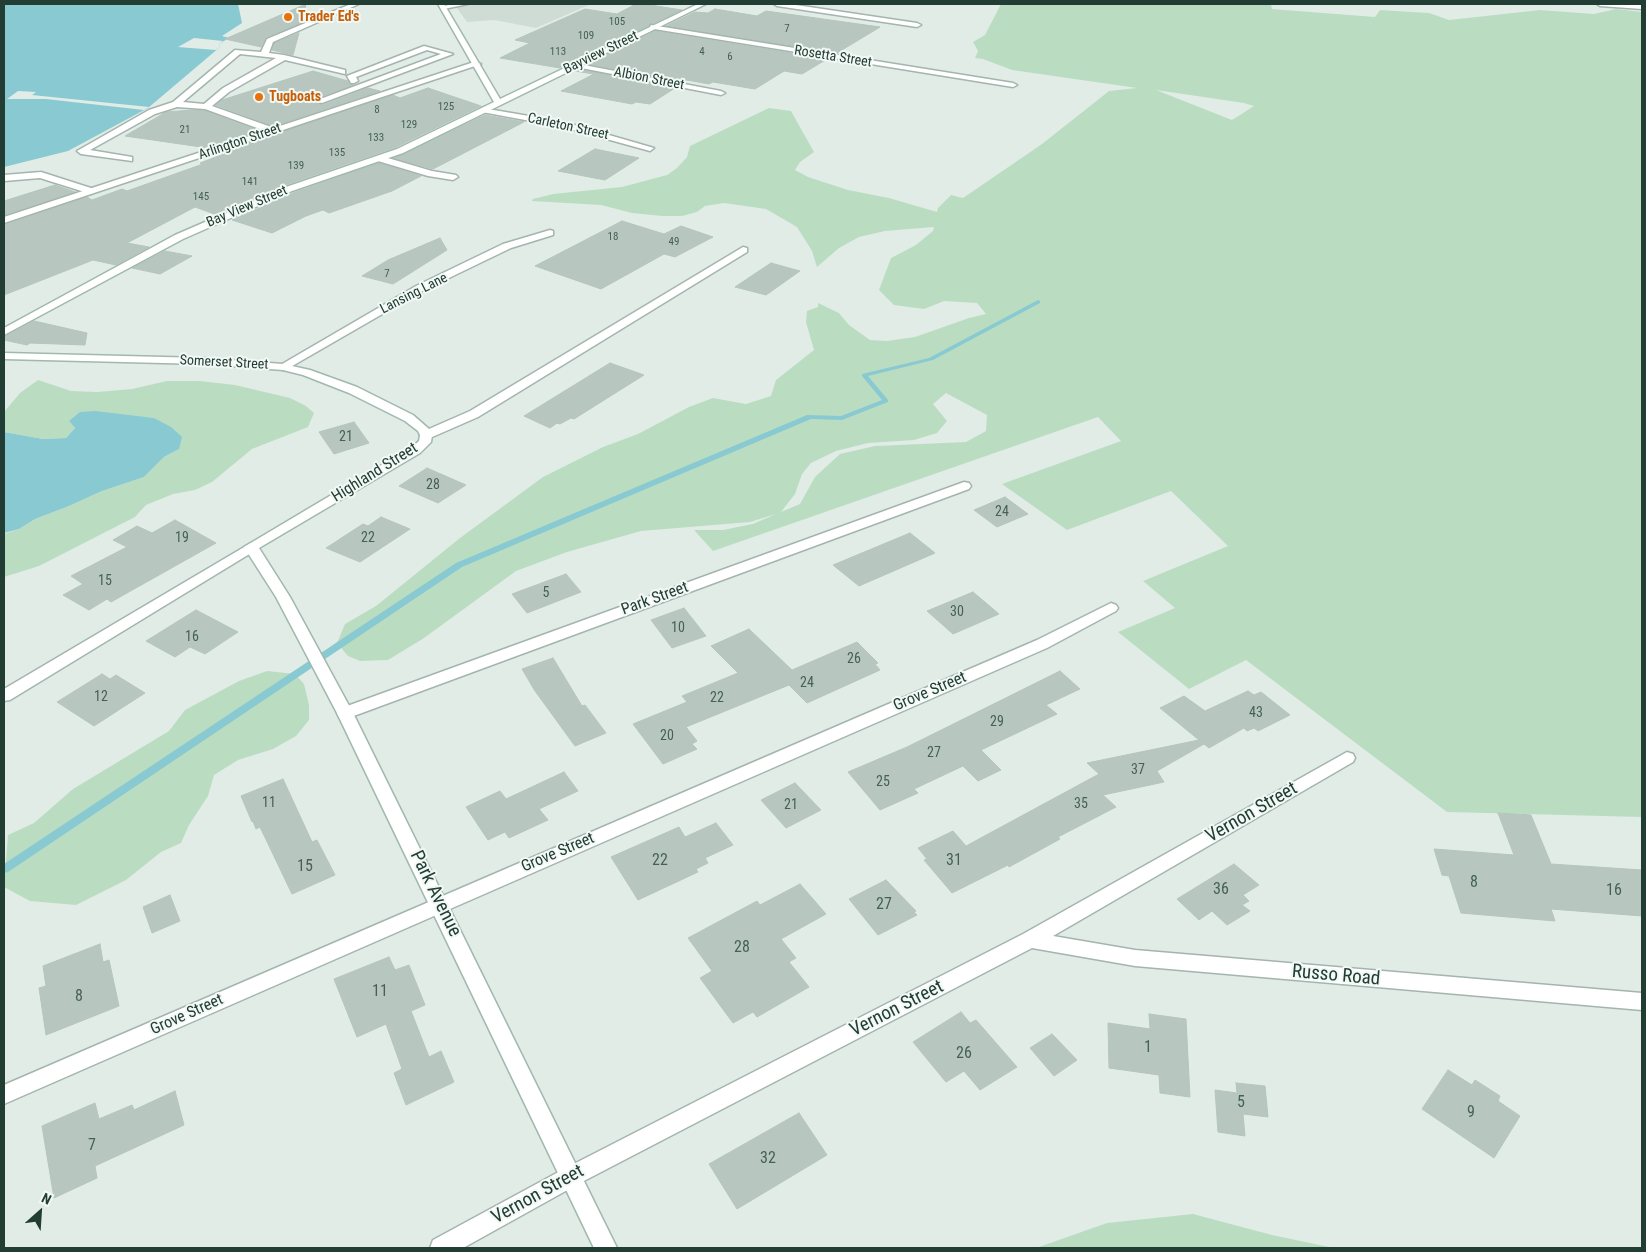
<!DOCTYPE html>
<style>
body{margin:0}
#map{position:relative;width:1646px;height:1252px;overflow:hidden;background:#e1ece7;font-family:"Roboto Condensed",sans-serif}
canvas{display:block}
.frame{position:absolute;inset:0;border:5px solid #213d34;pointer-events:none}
.north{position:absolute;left:15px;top:1187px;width:50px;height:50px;-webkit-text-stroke:4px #f2f8f5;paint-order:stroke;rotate:26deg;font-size:14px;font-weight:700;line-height:20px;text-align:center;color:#213d34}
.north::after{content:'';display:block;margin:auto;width:18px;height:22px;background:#213d34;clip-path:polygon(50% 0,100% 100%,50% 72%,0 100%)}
</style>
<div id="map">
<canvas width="1646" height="1252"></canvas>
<div class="frame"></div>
<div class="north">N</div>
</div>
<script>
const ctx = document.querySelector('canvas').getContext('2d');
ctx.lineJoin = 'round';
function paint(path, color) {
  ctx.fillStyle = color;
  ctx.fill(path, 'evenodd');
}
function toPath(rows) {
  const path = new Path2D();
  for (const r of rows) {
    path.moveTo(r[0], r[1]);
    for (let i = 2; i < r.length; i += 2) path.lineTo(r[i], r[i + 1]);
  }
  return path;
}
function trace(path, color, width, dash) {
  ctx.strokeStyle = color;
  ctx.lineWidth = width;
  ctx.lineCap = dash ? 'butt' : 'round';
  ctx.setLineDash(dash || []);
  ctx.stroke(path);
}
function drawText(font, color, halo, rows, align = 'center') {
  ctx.font = font + ' "Roboto Condensed",sans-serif';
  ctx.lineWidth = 4;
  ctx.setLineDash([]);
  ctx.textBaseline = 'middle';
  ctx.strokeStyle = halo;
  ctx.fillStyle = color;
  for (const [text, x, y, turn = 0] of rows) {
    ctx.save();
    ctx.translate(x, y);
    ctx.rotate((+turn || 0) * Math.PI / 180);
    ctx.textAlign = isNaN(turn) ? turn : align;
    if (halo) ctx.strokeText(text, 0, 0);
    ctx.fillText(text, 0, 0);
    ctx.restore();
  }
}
paint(toPath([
 [454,4,591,4,536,28,494,20,467,22]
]), '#cfdcd6');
paint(toPath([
 [1001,4,1271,4,1272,9,1375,17,1380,10,1429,13,1449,20,1540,10,1594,14,1616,9,1642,12,1642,817,1447,812,1246,660,1189,689,1118,632,1175,608,1143,581,1228,546,1171,491,1067,530,1002,484,1121,441,1098,417,713,551,694,530,723,530,753,524,776,514,750,522,641,531,567,552,516,571,424,638,388,660,360,661,348,656,337,643,345,624,376,606,460,538,543,477,603,447,638,434,689,407,713,398,746,404,771,396,776,380,814,350,806,322,807,311,818,307,818,303,839,313,849,325,870,340,887,341,915,337,969,318,986,314,977,303,944,301,924,309,894,305,879,290,891,258,916,245,933,231,934,227,885,231,859,237,839,248,817,267,812,251,797,227,766,209,724,203,705,206,697,212,682,216,662,216,632,213,601,205,532,201,533,199,553,194,622,187,667,175,677,168,687,157,690,146,769,108,791,111,814,152,800,162,795,170,808,177,848,190,889,198,937,212,938,208,951,195,963,198,1042,144,1109,91,1137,88,1012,70,983,59,975,58,978,51,973,42,985,35],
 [1156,90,1244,103,1254,106,1232,120],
 [946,393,987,415,986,431,966,442,875,446,840,454,815,477,800,504,781,512,795,494,802,474,811,463,836,451,868,443,914,440,937,433,947,421,933,404],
 [38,380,71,391,97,392,132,389,167,381,200,381,235,385,290,398,306,406,314,413,308,427,252,449,212,482,195,490,173,494,146,505,135,517,39,566,4,577,4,534,19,529,35,519,69,506,102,491,144,477,164,457,179,449,154,418,125,416,69,421,75,428,66,438,43,439,4,432,4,412,20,393],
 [267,671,295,674,304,684,309,705,309,720,296,736,273,749,238,760,214,775,208,796,189,825,181,843,161,852,126,880,76,905,30,901,4,887,8,835,34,823,73,789,169,731,185,710,239,681],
 [1193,1214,1272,1235,1334,1248,1036,1248,1107,1223]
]), '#baddc2');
paint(toPath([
 [4,4,238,4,242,23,222,36,229,38,219,44,220,47,148,108,68,151,4,167],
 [95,411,154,418,171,427,182,437,179,449,164,457,144,477,102,491,69,506,35,519,19,529,4,533,4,432,43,439,66,438,75,428,69,421,80,412]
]), '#89c9d1');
paint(toPath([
 [194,38,223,41,219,44,220,47,216,50,178,47],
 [18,91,36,92,32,95,149,107,144,110,46,99,7,99]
]), '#e1ece7');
paint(toPath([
 [1038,300,1040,301,1040,303,933,360,868,376,888,400,888,402,842,420,811,419,462,567,8,872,4,873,4,864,456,563,807,415,841,416,882,400,862,376,862,374,929,358,1038,300]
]), '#89c9d1');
const building = toPath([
 [306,4,302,23,266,37,261,47,225,39,306,4],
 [644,4,682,10,560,68,500,58,530,43,515,40,585,9,617,14,634,5,644,4],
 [715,9,757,16,766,11,880,27,837,53,666,26,695,12,708,13,715,9],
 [655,31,827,59,802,74,784,71,755,89,713,82,709,84,687,80,684,82,588,64,655,31],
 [299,33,293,55,272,50,274,43,299,33],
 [578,69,675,88,650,104,636,102,632,104,561,91,594,74,575,71,578,69],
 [313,71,348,81,353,85,314,99,314,103,323,105,368,88,380,91,274,126,216,105,222,100,313,71],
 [428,88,481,106,396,147,285,185,217,215,195,207,127,243,149,247,116,265,93,260,4,295,4,225,87,197,92,200,122,189,127,191,203,164,200,163,232,151,228,150,393,95,400,98,428,88],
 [192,110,205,111,259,131,208,148,125,136,166,112,192,110],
 [485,115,524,122,433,169,394,158,485,115],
 [595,149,639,158,605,180,558,171,595,149],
 [379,163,421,176,392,191,329,213,323,210,306,216,272,233,232,220,293,193,379,163],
 [55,185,75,192,4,215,4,201,55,185],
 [622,221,664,234,681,226,713,237,675,257,664,254,601,289,535,266,622,221],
 [440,238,447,250,393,284,362,276,388,260,440,238],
 [165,251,192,256,160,274,132,268,165,251],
 [771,263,800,271,766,295,735,287,771,263],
 [34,321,87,333,85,345,30,343,27,345,4,340,4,337,34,321],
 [610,363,644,375,574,419,571,418,560,424,557,423,550,428,524,416,610,363],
 [354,422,369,443,334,454,319,432,354,422],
 [427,468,466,485,438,503,399,486,427,468],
 [1005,497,1028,514,997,527,974,510,1005,497],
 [381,517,410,529,360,562,326,548,363,524,368,526,381,517],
 [175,520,216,543,111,602,107,599,89,610,63,595,83,584,71,576,127,547,113,540,137,526,152,533,175,520],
 [910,533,935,553,859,586,833,565,910,533],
 [566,574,581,592,527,613,512,594,566,574],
 [973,592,999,614,953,634,927,611,973,592],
 [684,608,706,636,672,648,651,620,684,608],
 [196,610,238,632,205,654,190,647,175,657,146,641,196,610],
 [749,629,792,670,857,642,878,663,875,664,880,670,807,703,789,685,686,727,697,741,692,744,697,749,663,764,633,724,687,702,682,696,738,673,711,646,749,629],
 [553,658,582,706,585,705,606,733,575,746,535,691,522,669,553,658],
 [1060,671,1080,689,1046,705,1057,714,981,750,1001,770,978,781,963,766,914,789,918,793,880,810,848,772,907,747,1060,671],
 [102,674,110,679,116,675,145,693,94,726,57,702,102,674],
 [1248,691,1254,695,1261,692,1290,715,1258,731,1254,728,1247,731,1244,728,1209,748,1204,744,1157,771,1164,782,1103,795,1116,807,1058,837,1060,839,1009,867,1008,865,952,893,924,860,927,859,918,848,953,831,966,846,1099,774,1087,763,1199,740,1160,708,1184,696,1205,711,1248,691],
 [564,772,578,791,539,809,548,820,509,838,505,832,488,840,466,807,500,791,506,799,564,772],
 [283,779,312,842,317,840,335,875,292,894,260,827,256,829,253,821,252,822,241,796,283,779],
 [795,783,821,810,786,828,761,800,795,783],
 [1498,813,1531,815,1551,864,1642,870,1642,916,1551,909,1555,921,1461,913,1449,876,1442,875,1434,849,1514,855,1498,813],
 [716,823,733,845,705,858,708,863,696,869,698,872,638,900,611,857,679,827,685,837,716,823],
 [1234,864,1259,885,1243,895,1249,901,1242,905,1250,911,1227,925,1212,911,1199,920,1177,899,1234,864],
 [886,880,916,911,914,912,917,915,878,935,849,899,886,880],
 [800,884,826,914,781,939,796,958,789,962,809,987,757,1017,753,1012,733,1023,700,978,712,971,688,938,757,901,760,905,800,884],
 [170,895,180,921,152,933,143,907,170,895],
 [100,944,103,962,109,960,119,1006,46,1035,39,988,46,986,43,966,100,944],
 [389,957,395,970,409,965,425,1005,411,1011,429,1057,441,1051,454,1082,406,1105,394,1073,402,1069,386,1024,357,1037,334,979,389,957],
 [961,1012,970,1023,976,1020,1017,1067,980,1090,964,1071,946,1082,913,1042,961,1012],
 [1149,1014,1186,1019,1190,1097,1160,1093,1159,1075,1109,1068,1108,1023,1150,1029,1149,1014],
 [1052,1034,1077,1060,1054,1076,1030,1048,1052,1034],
 [1448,1070,1472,1085,1475,1080,1500,1096,1498,1101,1520,1116,1494,1158,1422,1109,1448,1070],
 [1236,1083,1265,1086,1268,1117,1243,1114,1245,1136,1218,1132,1215,1090,1237,1093,1236,1083],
 [175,1091,184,1125,95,1166,97,1178,54,1198,42,1126,95,1103,99,1119,132,1105,134,1110,175,1091],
 [799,1113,827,1155,737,1209,709,1164,799,1113]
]);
paint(building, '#b7c7c0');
trace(building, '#b4c5bd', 1);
const lane = toPath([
 [351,4,359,4,273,42,269,53,284,55,345,70,345,74,285,60,229,92,212,106,274,128,274,132,268,132,205,109,177,107,155,114,90,150,132,157,132,161,81,154,77,151,149,110,173,102,235,50,261,52,267,39,351,4],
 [240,54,276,58,223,88,204,104,183,102,240,54],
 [452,4,468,4,444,9,441,7,452,4],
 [424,46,453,54,322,103,315,101,441,54,427,50,356,77,358,81,354,83,351,83,347,76,424,46],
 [41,172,94,189,96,191,91,194,40,178,4,181,4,175,41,172]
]);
const street = toPath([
 [774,4,789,4,917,23,921,25,917,27,777,6,774,4],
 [1597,4,1642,5,1642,9,1600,6,1597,4],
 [651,25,1013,83,1017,85,1013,87,654,29,650,27,651,25],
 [474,62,481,64,4,223,4,217,474,62],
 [573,63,721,91,725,93,721,95,576,67,572,65,573,63],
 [482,108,564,122,654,148,650,151,563,127,482,112,482,108],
 [381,156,432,171,456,175,458,177,453,180,428,176,378,161,377,159,381,156],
 [550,230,553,231,553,235,511,248,424,290,287,369,283,370,277,367,416,286,503,244,550,230],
 [743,247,747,248,747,252,478,417,430,438,422,438,420,435,422,432,470,411,743,247],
 [964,482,969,483,971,486,969,489,351,717,345,719,339,717,337,713,339,709,964,482],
 [251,543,256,544,258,547,256,550,10,700,4,701,4,689,251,543],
 [1111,603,1116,605,1118,608,1116,611,1047,648,4,1104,4,1085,1037,640,1111,603],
 [1347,752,1353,754,1355,758,1353,762,1053,936,1135,950,1642,993,1642,1010,1135,966,1032,948,580,1183,463,1248,430,1248,433,1240,564,1169,1023,934,1347,752]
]);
const secondary = toPath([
 [438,4,444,4,500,99,698,4,706,4,403,153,292,191,183,239,4,335,4,328,175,235,286,187,397,149,494,102,438,4],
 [4,353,203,358,283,364,310,370,357,387,413,415,429,429,432,435,431,442,420,453,259,548,290,597,353,713,617,1248,594,1248,337,713,276,597,244,547,412,447,419,441,420,435,418,431,405,421,349,393,303,375,283,370,203,364,4,359,4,353]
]);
trace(lane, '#a4b4ae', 3);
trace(street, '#a4b4ae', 3);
trace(secondary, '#a0b8ae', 3);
paint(lane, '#fff');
paint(street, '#fff');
paint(secondary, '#fff');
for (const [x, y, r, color] of [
 [288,17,5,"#e8710a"],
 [259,97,5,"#e8710a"]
]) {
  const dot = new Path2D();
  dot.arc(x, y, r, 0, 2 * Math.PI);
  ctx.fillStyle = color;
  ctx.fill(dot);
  trace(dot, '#f2f8f5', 2);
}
drawText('11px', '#466057', null, [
 ["105",617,22],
 ["7",787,29],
 ["109",586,36],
 ["113",558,52],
 ["4",702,52],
 ["6",730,57],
 ["125",446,107],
 ["8",377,110],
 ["129",409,125],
 ["21",185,130],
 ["133",376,138],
 ["135",337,153],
 ["139",296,166],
 ["141",250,182],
 ["145",201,197],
 ["18",613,237],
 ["49",674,242],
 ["7",387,274]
]);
drawText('bold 14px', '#c56008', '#f2f8f5', [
 ["Trader Ed's",298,17],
 ["Tugboats",269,97]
], 'left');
drawText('14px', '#213d34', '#f2f8f5', [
 ["Bayview Street",601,53,-26],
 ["Rosetta Street",833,57,9],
 ["Albion Street",649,79,11],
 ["Carleton Street",568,127,12],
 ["Arlington Street",240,142,-19],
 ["Bay View Street",247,207,-23],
 ["Lansing Lane",414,294,-27],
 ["Somerset Street",224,363,3]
]);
drawText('14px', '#466057', null, [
 ["21",346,437],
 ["28",433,485],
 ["24",1002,512],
 ["19",182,538],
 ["22",368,538],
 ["15",105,581],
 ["5",546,593],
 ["30",957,612],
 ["10",678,628],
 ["16",192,637],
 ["26",854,659],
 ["24",807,683],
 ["12",101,697],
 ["22",717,698],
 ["43",1256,713],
 ["29",997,722],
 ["20",667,736],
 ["27",934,753],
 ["37",1138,770],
 ["25",883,782],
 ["11",269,803],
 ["35",1081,804],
 ["21",791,805]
]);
drawText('16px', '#213d34', '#f2f8f5', [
 ["Highland Street",375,473,-32],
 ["Park Street",655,599,-20],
 ["Grove Street",930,692,-23],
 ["Grove Street",558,853,-23],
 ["Grove Street",187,1015,-24]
]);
drawText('16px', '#466057', null, [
 ["22",660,861],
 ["31",954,861],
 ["15",305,867],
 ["8",1474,883],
 ["36",1221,890],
 ["16",1614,891],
 ["27",884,905],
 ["28",742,948],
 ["11",380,992],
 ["8",79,997],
 ["1",1148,1048],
 ["26",964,1054],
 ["5",1241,1103],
 ["9",1471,1113],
 ["7",92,1146],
 ["32",768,1159]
]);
drawText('19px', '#213d34', '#f2f8f5', [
 ["Vernon Street",1252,813,-30],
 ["Park Avenue",435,894,64],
 ["Russo Road",1336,976,5],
 ["Vernon Street",897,1009,-27],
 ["Vernon Street",538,1195,-29]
]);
</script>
